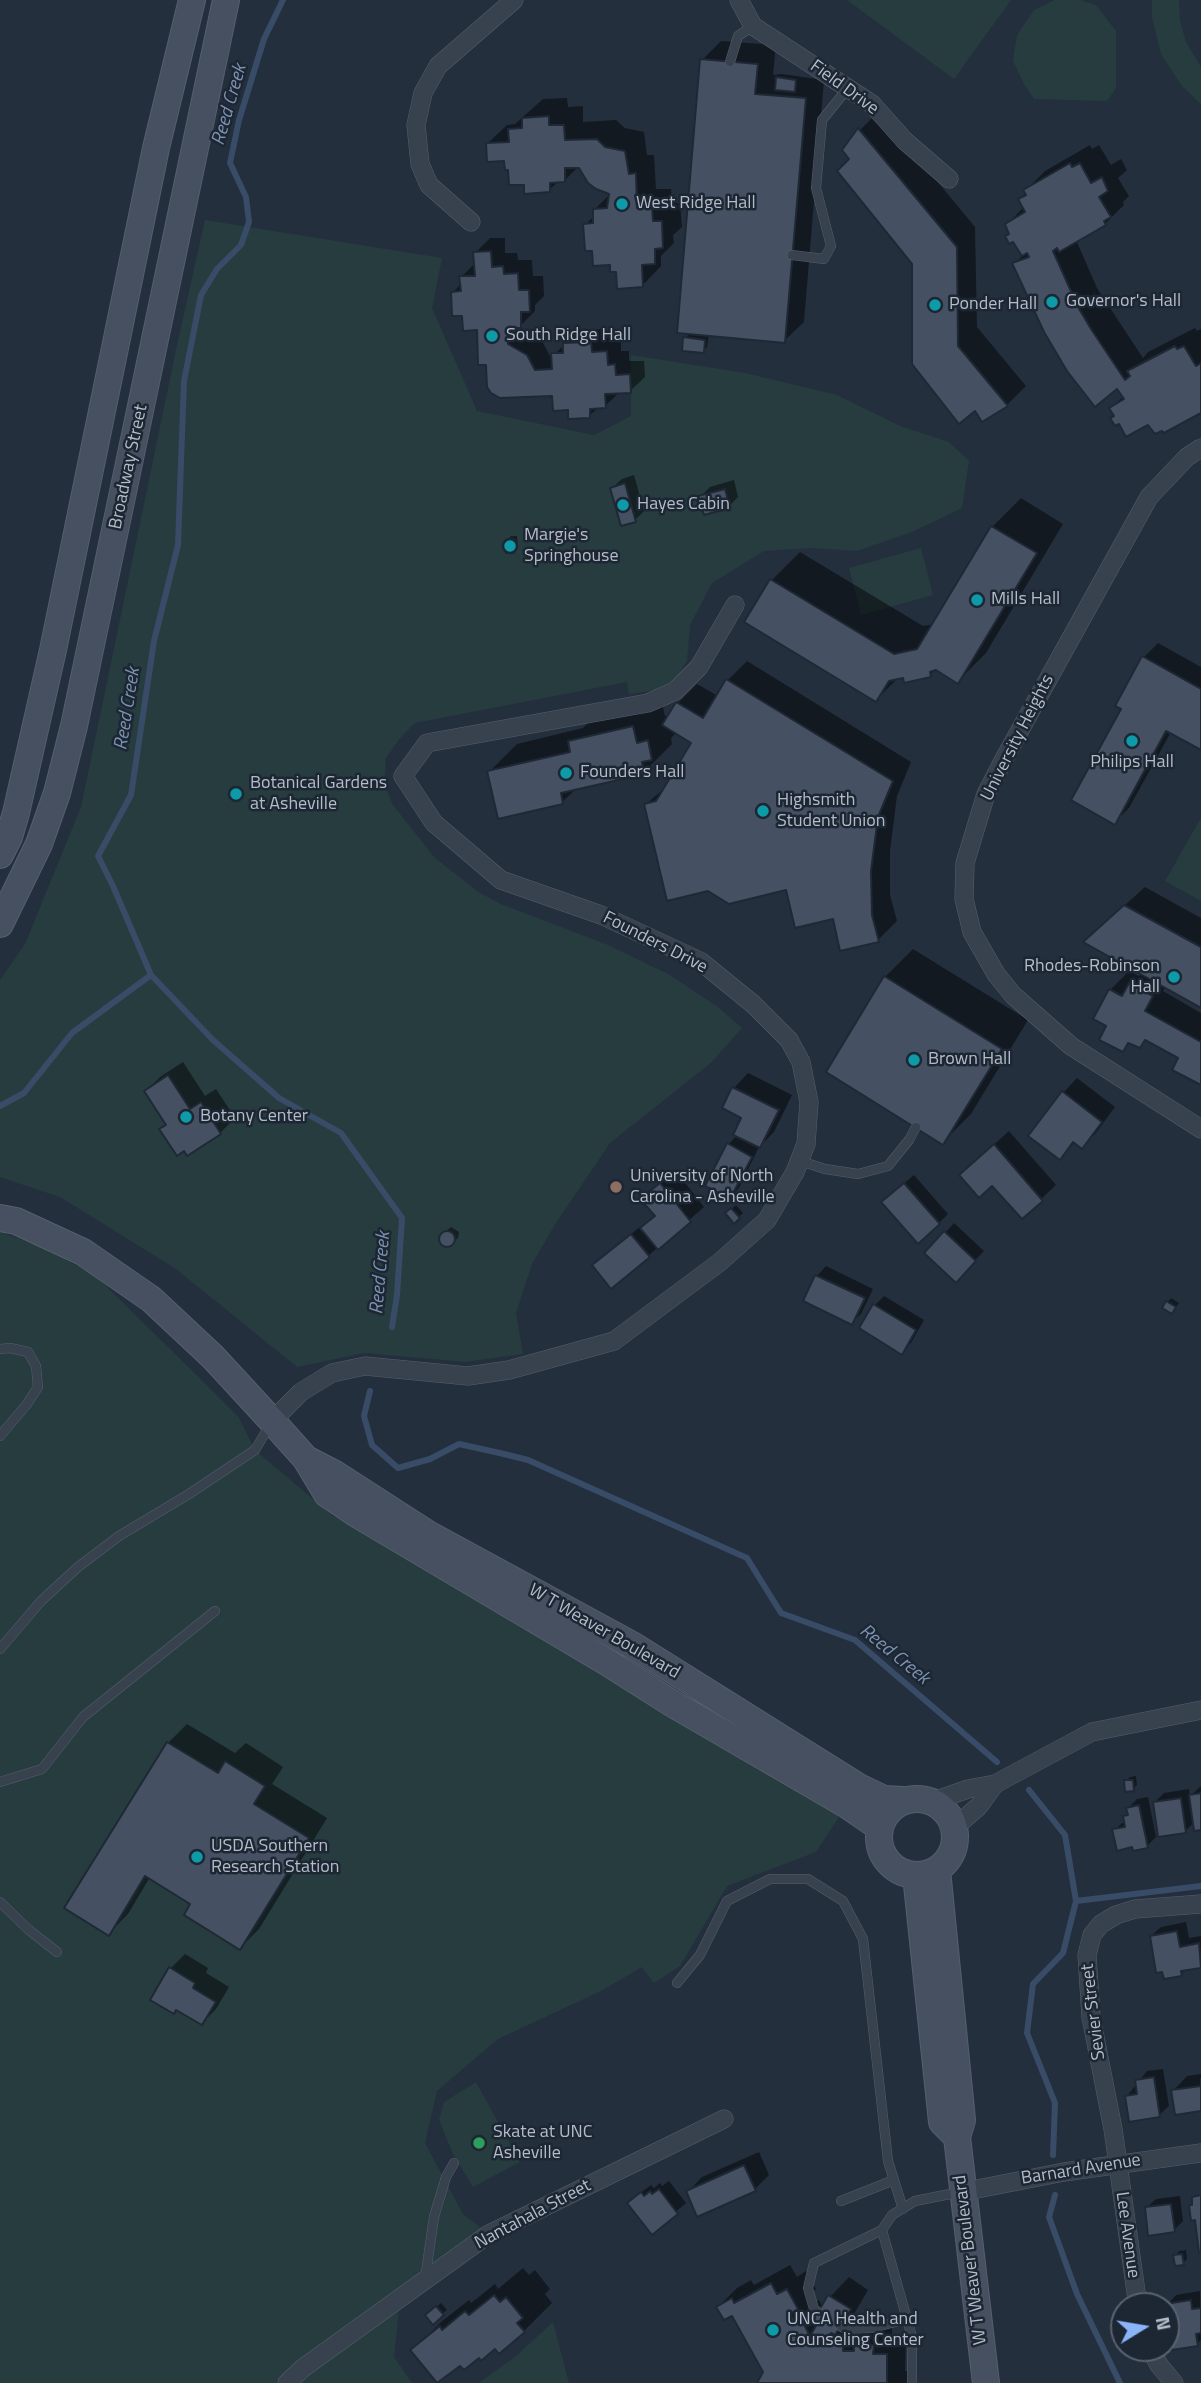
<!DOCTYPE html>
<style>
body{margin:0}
#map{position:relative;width:1201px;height:2383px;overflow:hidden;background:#242f3e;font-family:"Titillium Web",sans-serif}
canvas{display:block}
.north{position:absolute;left:1110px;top:2292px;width:70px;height:70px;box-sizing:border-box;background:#1d2633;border:2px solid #59626f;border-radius:50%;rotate:79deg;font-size:19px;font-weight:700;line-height:28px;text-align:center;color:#b4bcc9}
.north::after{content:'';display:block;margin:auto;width:24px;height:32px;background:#8ab4f8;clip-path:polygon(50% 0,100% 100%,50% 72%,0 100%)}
</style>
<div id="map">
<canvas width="1201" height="2383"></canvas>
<div class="north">N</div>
</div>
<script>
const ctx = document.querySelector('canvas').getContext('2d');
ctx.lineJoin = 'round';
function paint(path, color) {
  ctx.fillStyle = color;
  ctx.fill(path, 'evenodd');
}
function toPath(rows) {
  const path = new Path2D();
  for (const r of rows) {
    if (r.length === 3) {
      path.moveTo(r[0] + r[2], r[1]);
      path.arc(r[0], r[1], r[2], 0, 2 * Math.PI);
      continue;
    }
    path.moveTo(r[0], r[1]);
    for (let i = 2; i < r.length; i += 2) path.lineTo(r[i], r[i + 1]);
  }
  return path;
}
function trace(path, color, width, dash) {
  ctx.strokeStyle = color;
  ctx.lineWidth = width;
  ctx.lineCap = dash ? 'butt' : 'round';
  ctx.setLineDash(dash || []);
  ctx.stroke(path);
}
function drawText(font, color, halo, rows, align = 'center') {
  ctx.font = font + ' "Titillium Web",sans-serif';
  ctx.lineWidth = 5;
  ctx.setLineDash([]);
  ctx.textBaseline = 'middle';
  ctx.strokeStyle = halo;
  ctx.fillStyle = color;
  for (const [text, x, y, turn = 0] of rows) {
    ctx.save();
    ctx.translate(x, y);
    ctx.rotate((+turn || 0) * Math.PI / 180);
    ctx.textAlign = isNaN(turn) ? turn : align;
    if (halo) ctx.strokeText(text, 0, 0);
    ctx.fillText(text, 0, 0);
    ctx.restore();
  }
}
paint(toPath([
 [847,0,1011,0,954,79],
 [1055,0,1080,0,1096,5,1116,31,1116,88,1107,101,1034,99,1024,84,1013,61,1017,35,1034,10],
 [1152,0,1179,0,1180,21,1186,42,1201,67,1201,104,1182,86,1161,54,1152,18],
 [205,220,442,258,432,308,477,411,594,435,631,416,631,355,745,373,837,395,900,426,949,442,969,461,962,508,912,532,857,551,811,548,764,551,712,583,690,625,687,661,675,680,656,690,629,694,627,682,415,723,401,737,386,758,384,784,393,805,435,858,480,893,501,904,608,945,668,974,718,1007,742,1028,712,1062,610,1143,556,1223,532,1264,516,1313,523,1354,465,1362,364,1353,297,1367,176,1269,60,1197,0,1177,0,980,25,944,81,807,177,345],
 [921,548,933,595,861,615,849,568],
 [1201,818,1201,901,1165,881],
 [0,1232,41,1247,94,1274,238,1416,255,1450,333,1516,575,1643,841,1814,816,1852,727,1886,680,1966,654,1983,642,1967,601,1991,498,2039,437,2091,425,2143,463,2214,489,2234,400,2299,394,2357,412,2383,0,2383],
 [476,2082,520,2162,473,2187,453,2154,439,2120,444,2102],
 [553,2322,569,2383,479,2383,516,2356]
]), '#263c3f');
paint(toPath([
 [721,41,776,45,773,75,782,74,824,80,804,322,784,341,709,334,707,347,703,351,685,338,690,333,702,60],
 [567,98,568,107,583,106,583,122,616,120,625,128,644,132,647,155,654,155,656,189,671,189,672,203,680,203,682,227,673,235,674,243,661,256,661,266,642,286,618,270,594,249,585,225,595,215,594,210,611,193,580,165,565,180,559,181,549,190,525,183,506,159,487,144,507,125,515,124,543,99],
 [879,111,975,227,977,327,1026,386,1007,405,983,420,914,263,844,150,860,130],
 [1090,145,1092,149,1099,145,1111,165,1121,159,1127,170,1118,178,1129,196,1123,202,1124,205,1105,224,1076,240,1097,288,1143,358,1148,352,1195,328,1197,331,1201,329,1201,411,1149,423,1115,415,1111,408,1124,396,1014,264,1024,254,1007,224,1024,207,1021,199,1027,193,1026,190,1045,171],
 [490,238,505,238,505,253,517,253,518,260,532,260,533,276,543,276,544,296,535,305,535,311,521,325,522,329,542,341,550,356,553,356,579,330,605,329,605,338,621,337,621,351,629,351,629,361,644,361,645,377,630,391,620,392,605,406,599,407,589,416,569,408,554,394,487,363,478,328,464,314,453,292,462,283,461,277,476,262,475,253],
 [634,475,644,511,635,520,612,488,622,479],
 [734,480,738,497,729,506,700,497,710,487],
 [1021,498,1063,524,986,653,958,681,936,669,930,675,904,676,899,677,876,700,746,621,772,580,800,552,923,626,934,624,992,527],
 [511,536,517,536,518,547,513,551,507,540],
 [1158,643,1201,667,1201,748,1171,732,1129,808,1115,822,1123,709,1144,657],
 [747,661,911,762,897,796,890,851,890,895,897,921,878,940,834,917,645,805,668,785,694,742,677,732,671,738,672,744,644,772,577,788,562,802,489,772,517,744,583,728,598,713,661,699,665,716,671,715,678,703,697,684,718,696,728,680],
 [1145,887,1201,918,1201,1006,1166,986,1163,991,1201,1013,1201,1083,1180,1058,1147,1039,1140,1046,1131,1042,1123,1050,1109,1026,1110,990,1129,971,1139,976,1142,973,1105,923],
 [913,949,1028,1020,971,1114,943,1142,885,977],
 [183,1062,205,1096,216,1089,235,1118,220,1133,187,1154,161,1130,167,1123,146,1091,160,1077],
 [748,1073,792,1095,774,1132,759,1147,739,1188,730,1197,728,1145,737,1135,744,1117,724,1107,734,1088],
 [1077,1078,1115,1107,1096,1133,1082,1147,1075,1142,1060,1157,1063,1093],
 [1009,1131,1056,1185,1022,1217,976,1161],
 [675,1170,704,1207,648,1256,604,1256,641,1226,643,1228,656,1215,643,1199],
 [914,1175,948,1214,939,1223,893,1193],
 [736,1205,743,1213,734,1221,727,1213],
 [954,1223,984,1251,965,1271,945,1233],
 [451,1227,459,1232,458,1238,449,1245,442,1243,442,1235],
 [826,1266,873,1289,861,1314,851,1323,805,1301,817,1276],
 [884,1296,924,1320,911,1343,901,1352,861,1328,875,1305],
 [1171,1298,1179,1303,1172,1312,1167,1303],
 [187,1724,235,1753,246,1743,283,1767,272,1784,327,1818,259,1929,240,1948,192,1904,150,1877,128,1914,109,1933,168,1743],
 [1136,1776,1137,1785,1133,1789,1126,1781,1130,1777],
 [1201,1786,1201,1829,1195,1822,1185,1831,1155,1802,1164,1793,1189,1789,1190,1796],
 [1148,1797,1156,1837,1147,1846,1114,1830,1126,1820,1125,1816,1129,1812,1128,1808,1137,1799],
 [1186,1922,1189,1938,1201,1936,1201,1966,1187,1969,1181,1974,1151,1936,1161,1927],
 [185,1954,208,1968,206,1973,229,1987,216,2009,202,2023,171,1968],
 [1163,2069,1169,2106,1159,2115,1127,2096,1147,2071],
 [1201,2074,1201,2109,1173,2091,1187,2076],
 [759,2152,769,2175,755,2189,688,2192,702,2177],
 [669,2181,686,2203,652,2232,639,2194,651,2185,654,2188,660,2183,662,2186],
 [1180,2196,1183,2221,1174,2230,1146,2208,1156,2199],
 [1186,2250,1187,2259,1183,2263,1175,2256,1179,2251],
 [790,2265,797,2277,806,2271,816,2289,810,2295,813,2303,819,2300,823,2307,830,2297,849,2277,868,2290,854,2314,845,2323,862,2324,862,2332,892,2326,892,2336,906,2336,905,2371,911,2371,911,2383,759,2383,765,2372,733,2314,718,2307,737,2288,751,2280,754,2285],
 [523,2268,529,2275,535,2270,550,2289,545,2294,552,2303,524,2331,461,2363,413,2350,441,2322,469,2300,471,2303,495,2284,498,2289],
 [1200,2291,1201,2340,1197,2344,1167,2305,1176,2295],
 [441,2303,447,2310,433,2322,427,2315]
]), '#0007');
trace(toPath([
 [283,0,264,39,239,120,230,163,246,197,249,222,241,245,217,269,201,295,184,381,178,545,154,641,131,795,98,856,113,886,151,975,213,1040,279,1098,341,1133,402,1218,397,1295,392,1327],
 [0,1106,24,1093,72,1033,151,975],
 [370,1391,364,1416,372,1445,398,1468,430,1459,459,1444,504,1454,528,1460,747,1558,781,1613,855,1640,997,1762],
 [1029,1790,1065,1835,1076,1901,1063,1953,1033,1984,1027,2033,1055,2103,1053,2155],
 [1076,1901,1201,1886],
 [1055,2195,1049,2217,1077,2294,1120,2383]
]), '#394c67', 6);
const building = toPath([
 [700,59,758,64,755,94,806,98,785,343,677,333,700,59],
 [776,77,796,80,795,92,775,90,776,77],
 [549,116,549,125,564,125,565,140,597,139,605,147,625,151,629,174,636,173,637,208,652,207,653,221,662,221,663,248,655,249,655,264,642,265,643,287,617,289,616,272,610,272,610,265,593,266,592,251,585,251,583,224,593,223,593,209,607,208,609,194,596,189,588,183,579,168,565,168,565,182,550,183,550,192,524,194,524,185,509,185,508,170,505,170,504,161,487,162,486,143,509,142,508,129,522,128,522,118,549,116],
 [858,128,957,247,958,346,1008,406,982,422,975,411,959,424,912,364,912,264,837,171,849,159,842,150,858,128],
 [1070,163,1072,167,1080,163,1091,183,1102,177,1108,191,1099,197,1111,217,1104,221,1106,225,1059,252,1057,248,1053,251,1078,307,1091,329,1125,380,1130,376,1127,371,1175,346,1177,349,1184,346,1196,366,1201,363,1201,413,1164,433,1162,431,1155,434,1148,425,1126,437,1119,424,1115,426,1110,418,1114,416,1109,408,1124,399,1117,389,1095,407,1067,371,1044,332,1012,263,1029,257,1027,253,1022,256,1013,242,1009,244,1005,236,1009,234,1005,224,1025,212,1018,199,1026,195,1023,190,1070,163],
 [491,251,492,267,503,266,504,274,518,273,519,290,529,290,530,312,521,312,521,328,507,328,508,344,527,355,535,370,552,369,551,353,563,353,563,343,591,342,592,352,607,351,608,365,615,364,616,375,630,374,631,393,605,394,606,408,590,409,590,418,568,419,568,410,553,411,552,396,500,398,491,393,487,387,486,365,478,365,477,330,463,331,462,316,452,316,451,292,461,291,459,276,475,276,473,252,491,251],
 [683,337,705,340,704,353,682,351,683,337],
 [625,483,636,522,621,526,610,488,625,483],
 [725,489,730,508,704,515,698,496,725,489],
 [991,526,1037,553,958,684,936,670,930,672,931,677,904,683,903,678,889,681,876,702,744,622,770,579,894,654,917,649,991,526],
 [506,540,514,540,514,553,506,553,506,540],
 [1142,656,1201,689,1201,750,1166,731,1115,825,1071,800,1121,709,1115,706,1142,656],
 [726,679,893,781,878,817,871,871,872,915,879,942,840,951,833,919,795,928,786,890,729,904,708,891,667,901,644,804,656,801,691,743,662,725,676,702,703,718,726,679],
 [633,726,637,743,648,740,652,760,642,762,645,774,561,793,563,804,498,819,487,771,570,752,568,741,633,726],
 [1124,905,1201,947,1201,1008,1083,942,1124,905],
 [884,976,1002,1049,943,1145,826,1072,884,976],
 [1129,983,1153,996,1145,1011,1201,1042,1201,1085,1172,1070,1178,1058,1145,1040,1140,1048,1128,1043,1123,1052,1099,1040,1106,1026,1093,1019,1109,989,1122,996,1129,983],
 [168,1075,190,1109,201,1102,221,1134,187,1156,184,1151,177,1156,159,1129,166,1125,144,1091,168,1075],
 [732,1087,779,1110,760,1148,733,1135,741,1118,722,1108,732,1087],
 [1062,1091,1102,1122,1082,1149,1073,1142,1060,1160,1028,1136,1062,1091],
 [727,1143,752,1157,730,1199,705,1186,727,1143],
 [994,1144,1043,1201,1022,1219,992,1186,979,1198,959,1175,994,1144],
 [660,1183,691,1222,658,1250,640,1228,655,1216,640,1199,660,1183],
 [904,1183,940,1224,918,1244,881,1202,904,1183],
 [731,1208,740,1218,734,1224,725,1213,731,1208],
 [447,1239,8],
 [944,1231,976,1261,956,1283,924,1253,944,1231],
 [631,1234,650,1257,611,1289,592,1265,631,1234],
 [815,1275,865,1298,852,1325,803,1301,815,1275],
 [1166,1301,1176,1307,1172,1314,1162,1308,1166,1301],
 [873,1304,916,1330,902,1355,859,1328,873,1304],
 [167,1742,218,1773,225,1761,265,1786,254,1804,309,1838,240,1950,184,1915,190,1904,145,1876,109,1936,64,1908,167,1742],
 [1124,1780,1133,1780,1134,1791,1125,1792,1124,1780],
 [1201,1793,1201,1830,1194,1831,1189,1795,1201,1793],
 [1181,1798,1186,1833,1158,1837,1153,1802,1181,1798],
 [1139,1805,1148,1848,1133,1851,1132,1847,1117,1851,1112,1829,1125,1827,1123,1816,1128,1815,1126,1808,1139,1805],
 [1177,1931,1180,1947,1199,1943,1201,1968,1181,1971,1182,1976,1164,1979,1162,1972,1156,1973,1150,1936,1177,1931],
 [169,1967,195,1983,193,1988,216,2002,202,2025,176,2010,174,2014,150,2000,169,1967],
 [1154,2077,1160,2117,1129,2122,1125,2096,1137,2094,1135,2080,1154,2077],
 [1201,2079,1201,2111,1175,2115,1171,2090,1201,2086,1201,2079],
 [744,2165,756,2191,697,2217,686,2191,744,2165],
 [659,2189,678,2214,652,2235,627,2203,641,2192,644,2196,650,2191,652,2194,659,2189],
 [1201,2195,1201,2253,1199,2253,1195,2220,1191,2221,1189,2205,1192,2205,1192,2197,1201,2195],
 [1171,2204,1175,2232,1148,2236,1145,2207,1171,2204],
 [1182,2254,1184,2265,1175,2266,1173,2255,1182,2254],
 [771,2283,777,2294,787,2289,798,2309,790,2314,794,2320,800,2317,810,2336,817,2324,813,2321,828,2295,851,2309,835,2335,831,2333,826,2342,843,2342,843,2351,854,2351,854,2344,874,2345,873,2354,887,2354,887,2383,757,2383,763,2372,732,2316,724,2320,716,2307,732,2298,734,2303,771,2283],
 [494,2295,500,2302,506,2297,523,2318,517,2323,525,2332,499,2354,495,2349,481,2361,479,2358,464,2370,460,2366,437,2383,410,2350,440,2326,442,2330,465,2311,469,2315,494,2295],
 [1191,2300,1192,2309,1201,2308,1201,2333,1196,2334,1198,2346,1172,2350,1165,2304,1191,2300],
 [436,2306,444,2315,433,2325,425,2315,436,2306]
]);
paint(building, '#455162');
trace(building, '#1f2835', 2);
const service = toPath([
 [730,62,738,36,753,26],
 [792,255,824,259,831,246,816,188,822,120,848,88],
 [800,1161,825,1169,858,1174,888,1166,909,1140,916,1127],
 [0,1349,10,1348,28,1352,36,1366,38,1387,27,1404,0,1436],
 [0,1649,41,1601,78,1567,119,1536,189,1494,255,1450,270,1425],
 [0,1782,42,1769,83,1717,215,1611],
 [0,1902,29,1930,57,1952],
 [677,1983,700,1955,727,1901,770,1879,808,1879,843,1901,863,1939,888,2161,903,2209],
 [841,2201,894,2180],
 [425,2279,434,2217,446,2177,454,2163],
 [818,2312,814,2309,808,2288,814,2263,882,2230],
 [840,2326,845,2329,872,2328,907,2319],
 [912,2383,912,2337,882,2230,892,2215,915,2201,960,2192]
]);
const minor = toPath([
 [739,0,753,26,872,104,905,141,949,179],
 [471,222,429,185,420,164,416,125,423,93,438,66,514,0],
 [1201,448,1187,457,1149,497,1004,759,986,794,965,863,964,899,972,932,996,974,1013,995,1071,1046,1201,1129],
 [272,1421,301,1392,332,1373,365,1366,468,1376,509,1370,614,1341,720,1262,767,1220,795,1172,806,1144,809,1102,801,1062,789,1040,753,1004,700,961,601,915,501,880,434,823,403,776,427,743,648,703,675,691,699,667,735,605],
 [934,1801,968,1789,995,1784,1092,1732,1201,1710],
 [954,1828,979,1806,995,1784],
 [962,2192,1064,2172,1201,2153],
 [1138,2306,1113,2129,1091,2017,1087,1955,1092,1935,1101,1924,1116,1915,1135,1909,1201,1904],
 [1150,2348,1159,2365,1174,2383],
 [287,2383,303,2368,489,2234,724,2119]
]);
const secondary = toPath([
 [0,855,9,837,16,813,53,650,156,148,192,0],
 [0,924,39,844,57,793,74,726,226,0],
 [0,1218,16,1221,83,1252,151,1299,213,1357,272,1421,306,1459,327,1494,355,1513,605,1661,673,1704,847,1805,879,1827],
 [308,1460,335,1474,428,1534,634,1646,859,1787,884,1799,903,1800],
 [917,1837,38],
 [937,1870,962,2120,957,2137,986,2383],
 [916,1875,942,2122,957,2137]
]);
trace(service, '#565f6c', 10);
trace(minor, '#565f6c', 19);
trace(secondary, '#565f6c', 28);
trace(service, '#38414e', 9);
trace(minor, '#38414e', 18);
trace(secondary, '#465061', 26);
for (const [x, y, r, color] of [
 [622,204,7,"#0f9aa8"],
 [1052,302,7,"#0f9aa8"],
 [935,305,7,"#0f9aa8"],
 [492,336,7,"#0f9aa8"],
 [623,505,7,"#0f9aa8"],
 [510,546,7,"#0f9aa8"],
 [977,600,7,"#0f9aa8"],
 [1132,741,7,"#0f9aa8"],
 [566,773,7,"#0f9aa8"],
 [236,794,7,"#0f9aa8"],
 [763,811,7,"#0f9aa8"],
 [1174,977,7,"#0f9aa8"],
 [914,1060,7,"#0f9aa8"],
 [186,1117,7,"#0f9aa8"],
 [616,1187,7,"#8d6e63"],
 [197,1857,7,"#0f9aa8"],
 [479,2143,7,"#2e9e5b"],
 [773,2330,7,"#0f9aa8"]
]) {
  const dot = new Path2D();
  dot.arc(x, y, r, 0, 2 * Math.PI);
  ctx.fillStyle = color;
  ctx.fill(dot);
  trace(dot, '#1d2633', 2.5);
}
drawText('18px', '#b4bcc9', '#1d2633', [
 ["Field Drive",844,88,36],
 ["Broadway Street",129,467,-78],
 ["University Heights",1018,738,-63],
 ["Founders Drive",655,943,27],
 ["W T Weaver Boulevard",604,1632,30],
 ["Sevier Street",1094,2012,-97],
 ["Barnard Avenue",1081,2170,-9],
 ["Nantahala Street",533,2215,-28],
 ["Lee Avenue",1127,2235,82],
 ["W T Weaver Boulevard",971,2260,-97]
]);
drawText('18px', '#b4bcc9', '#1d2633', [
 ["West Ridge Hall",636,204],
 ["Governor's Hall",1066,302],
 ["Ponder Hall",949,305],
 ["South Ridge Hall",506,336],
 ["Hayes Cabin",637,505],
 ["Margie's",524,536],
 ["Springhouse",524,557],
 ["Mills Hall",991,600],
 ["Philips Hall",1132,763,"center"],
 ["Founders Hall",580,773],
 ["Botanical Gardens",250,784],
 ["at Asheville",250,805],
 ["Highsmith",777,801],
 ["Student Union",777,822],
 ["Rhodes-Robinson",1160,967,"right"],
 ["Hall",1160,988,"right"],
 ["Brown Hall",928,1060],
 ["Botany Center",200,1117],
 ["University of North",630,1177],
 ["Carolina - Asheville",630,1198],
 ["USDA Southern",211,1847],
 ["Research Station",211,1868],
 ["Skate at UNC",493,2133],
 ["Asheville",493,2154],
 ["UNCA Health and",787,2320],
 ["Counseling Center",787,2341]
], 'left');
drawText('italic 19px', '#7c92b1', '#1d2633', [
 ["Reed Creek",230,105,-74],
 ["Reed Creek",128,709,-81],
 ["Reed Creek",381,1273,-85],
 ["Reed Creek",894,1655,39]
]);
</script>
